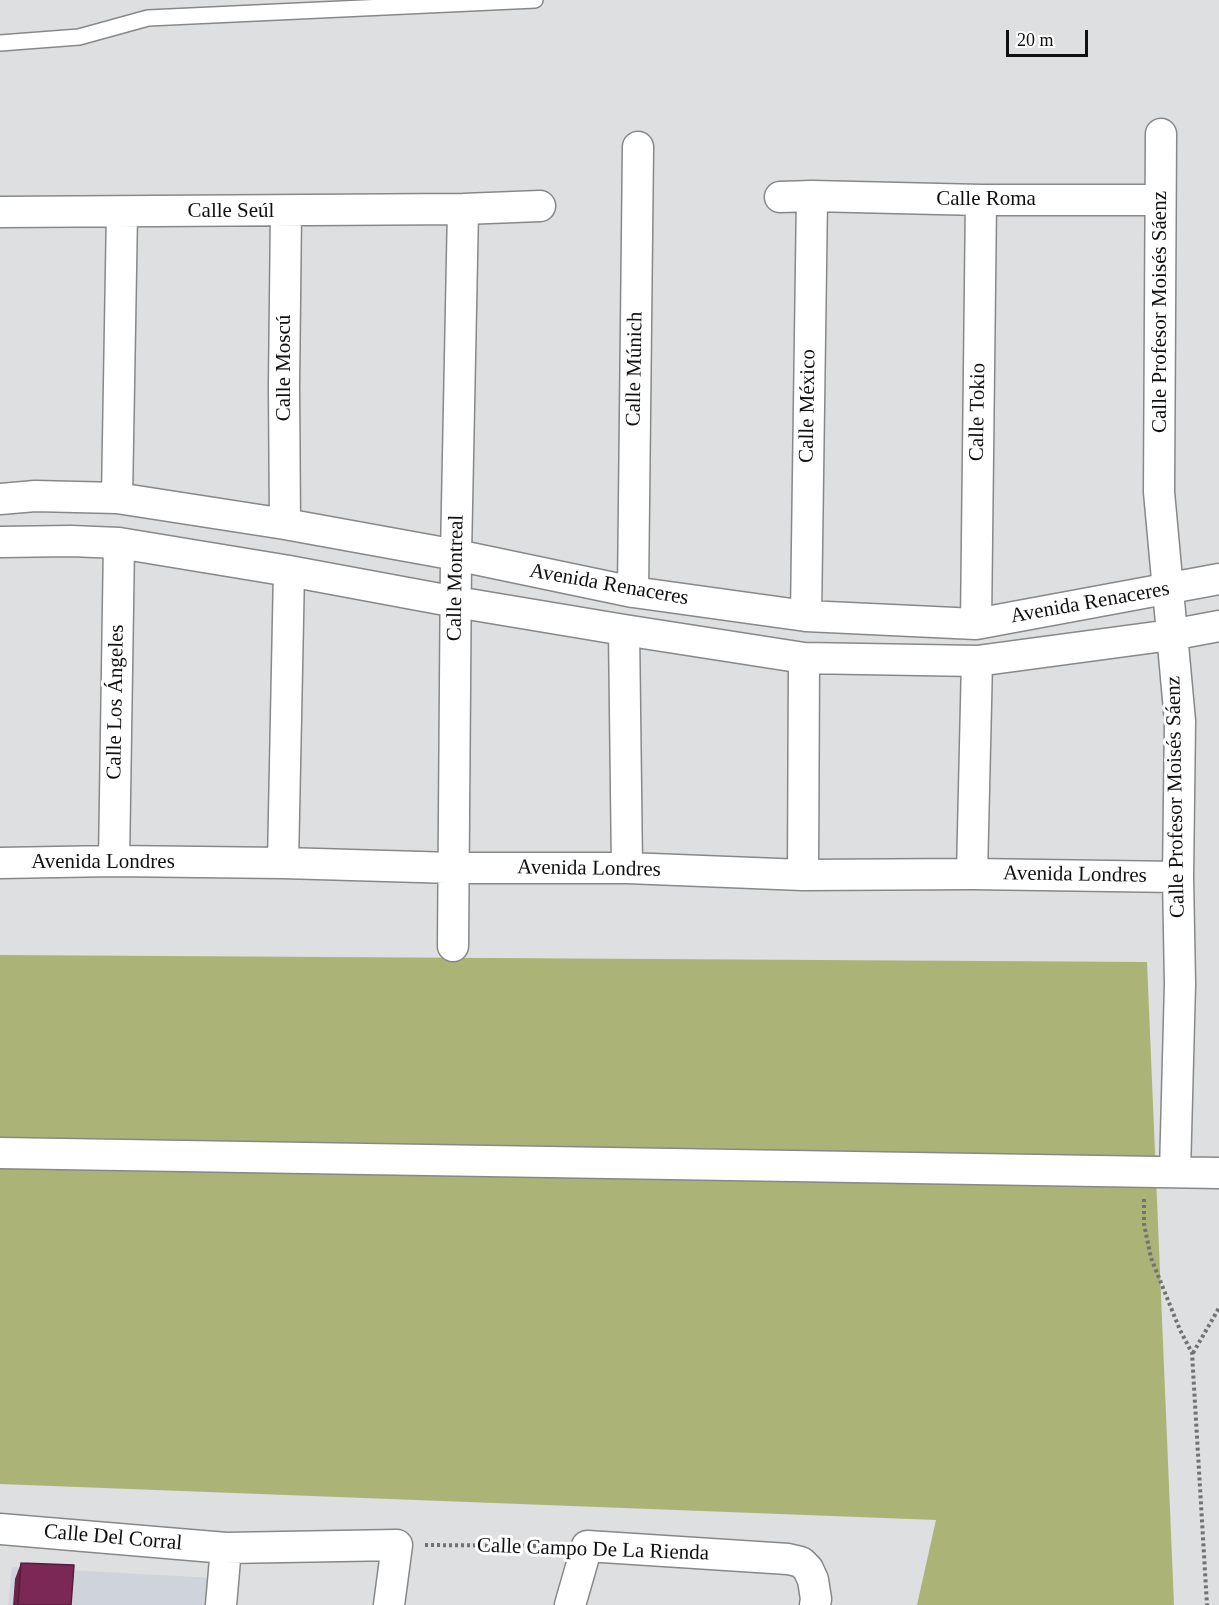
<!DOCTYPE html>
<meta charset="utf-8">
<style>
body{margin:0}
#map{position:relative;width:1219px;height:1605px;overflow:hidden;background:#dedfe0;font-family:"Times New Roman",serif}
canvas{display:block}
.scale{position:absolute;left:1006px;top:30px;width:82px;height:27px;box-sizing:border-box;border:3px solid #101010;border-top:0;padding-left:8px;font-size:18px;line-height:21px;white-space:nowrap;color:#101010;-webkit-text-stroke:4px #fff;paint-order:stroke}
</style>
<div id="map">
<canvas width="1219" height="1605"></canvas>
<div class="scale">20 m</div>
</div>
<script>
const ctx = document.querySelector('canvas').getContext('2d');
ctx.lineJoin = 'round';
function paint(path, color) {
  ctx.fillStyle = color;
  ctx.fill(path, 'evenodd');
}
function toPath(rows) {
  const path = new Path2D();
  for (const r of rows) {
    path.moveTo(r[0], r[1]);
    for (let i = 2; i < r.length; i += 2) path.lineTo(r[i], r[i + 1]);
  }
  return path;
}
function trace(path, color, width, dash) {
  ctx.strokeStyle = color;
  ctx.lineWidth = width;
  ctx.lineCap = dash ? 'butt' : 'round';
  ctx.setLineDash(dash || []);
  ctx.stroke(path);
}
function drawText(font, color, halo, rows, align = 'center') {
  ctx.font = font + ' "Times New Roman",serif';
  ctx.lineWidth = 6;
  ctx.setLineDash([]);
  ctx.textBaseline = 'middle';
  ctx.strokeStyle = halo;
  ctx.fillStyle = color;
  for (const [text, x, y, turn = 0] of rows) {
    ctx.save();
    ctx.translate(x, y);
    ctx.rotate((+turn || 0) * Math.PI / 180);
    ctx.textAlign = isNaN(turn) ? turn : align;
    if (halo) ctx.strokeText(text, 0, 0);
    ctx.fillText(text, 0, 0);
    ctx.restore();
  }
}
paint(toPath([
 [12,1567,214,1578,213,1605,8,1605]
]), '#cfd4dc');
paint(toPath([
 [0,955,1147,962,1174,1605,917,1605,936,1520,0,1484]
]), '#acb376');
const lane = toPath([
 [0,43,79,37,148,18,535,0]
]);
const street = toPath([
 [1161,134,1159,492,1180,721,1178,877,1180,984,1175,1172],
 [780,197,812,196,981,200,1160,200],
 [0,212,463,209,540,206],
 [117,498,122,212],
 [0,499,35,496,117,498,285,524,456,555,633,592,806,616,976,624,1219,579],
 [285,524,284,386,286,211],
 [0,542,71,541,119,543,289,571,456,602,624,630,804,658,977,661,1171,635,1219,626],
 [633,592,638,147],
 [806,616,812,196],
 [976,624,981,200],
 [624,630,627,868],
 [114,861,119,543],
 [0,863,114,861,283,863,454,868,627,868,803,875,972,874,1178,877],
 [283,863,289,571],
 [972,874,977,661],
 [803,875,804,658],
 [453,946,456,555,463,209],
 [0,1153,1219,1173],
 [0,1529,226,1548,397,1545,389,1605],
 [221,1605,226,1548],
 [570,1605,587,1546,788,1559,801,1562,808,1569,813,1580,816,1599,815,1605]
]);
trace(lane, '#878889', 18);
trace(street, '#878889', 33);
trace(toPath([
 [1144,1199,1144,1224,1151,1258,1180,1330,1192,1353,1207,1605],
 [1193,1353,1219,1308],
 [425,1545,559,1546]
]), '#717272', 4, [3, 3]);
trace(lane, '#fff', 15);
trace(street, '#fff', 30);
paint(toPath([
 [21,1563,71,1605,13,1605,15,1579]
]), '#6a224a');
const building = toPath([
 [21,1563,74,1565,71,1605,18,1605,21,1563]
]);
paint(building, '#7b2856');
trace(building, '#561c3c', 1.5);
drawText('21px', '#101010', '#fff', [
 ["Calle Roma",986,199],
 ["Calle Seúl",231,211],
 ["Calle Profesor Moisés Sáenz",1160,312,-90],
 ["Calle Moscú",284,368,-90],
 ["Calle Múnich",635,369,-89],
 ["Calle México",808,406,-89],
 ["Calle Tokio",978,412,-89],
 ["Calle Montreal",456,578,-89],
 ["Avenida Renaceres",609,585,10],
 ["Avenida Renaceres",1090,603,-10],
 ["Calle Los Ángeles",116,702,-89],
 ["Calle Profesor Moisés Sáenz",1176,797,-91],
 ["Avenida Londres",103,862],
 ["Avenida Londres",589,869,1],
 ["Avenida Londres",1075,875,1],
 ["Calle Del Corral",113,1538,5],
 ["Calle Campo De La Rienda",593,1550,2]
]);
</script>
